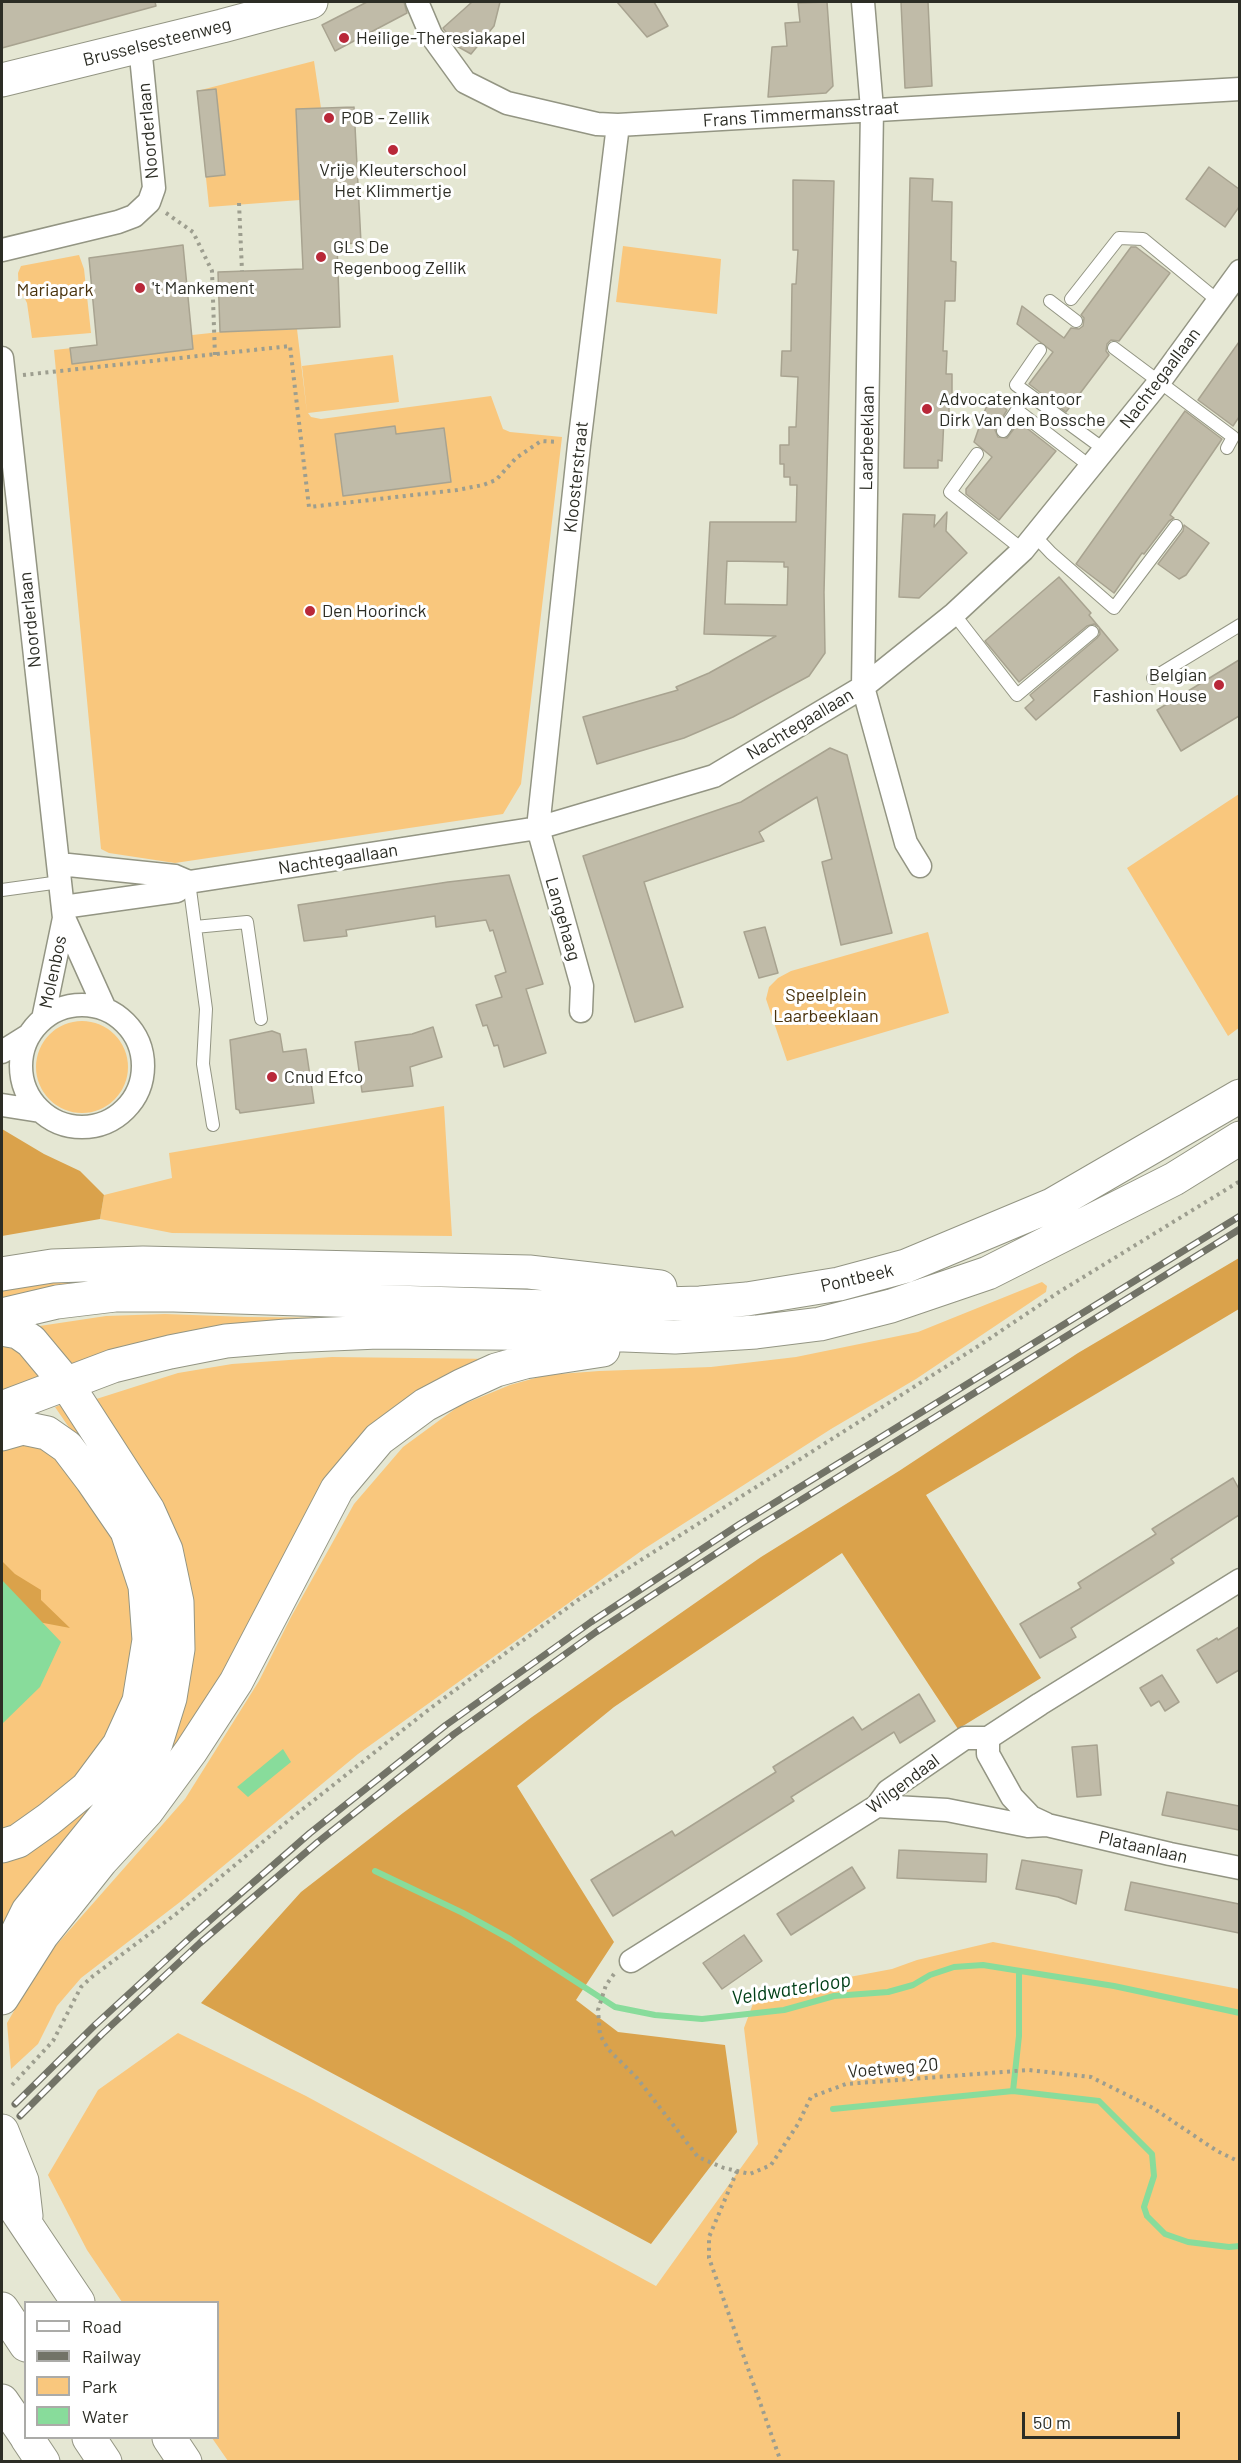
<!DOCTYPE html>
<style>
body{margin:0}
#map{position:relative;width:1241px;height:2463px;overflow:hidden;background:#e5e7d3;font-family:Barlow,sans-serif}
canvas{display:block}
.frame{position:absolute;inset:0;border:3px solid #2c2d25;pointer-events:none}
.legend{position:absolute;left:24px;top:2301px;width:195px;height:138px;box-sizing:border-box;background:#fff;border:2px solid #ababa8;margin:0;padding:8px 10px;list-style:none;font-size:18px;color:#2c2d25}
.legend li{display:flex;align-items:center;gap:12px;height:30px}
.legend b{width:30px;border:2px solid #ababa8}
.scale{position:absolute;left:1022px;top:2412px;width:158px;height:27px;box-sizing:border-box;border:3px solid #2c2d25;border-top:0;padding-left:8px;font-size:18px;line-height:21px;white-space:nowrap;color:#2c2d25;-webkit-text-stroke:4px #fff;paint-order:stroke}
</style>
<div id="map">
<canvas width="1241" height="2463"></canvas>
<div class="frame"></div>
<ul class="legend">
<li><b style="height:8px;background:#fff"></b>Road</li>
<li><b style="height:8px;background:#727367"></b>Railway</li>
<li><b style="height:16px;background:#f9c77d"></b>Park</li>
<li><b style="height:16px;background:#88dc9b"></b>Water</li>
</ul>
<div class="scale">50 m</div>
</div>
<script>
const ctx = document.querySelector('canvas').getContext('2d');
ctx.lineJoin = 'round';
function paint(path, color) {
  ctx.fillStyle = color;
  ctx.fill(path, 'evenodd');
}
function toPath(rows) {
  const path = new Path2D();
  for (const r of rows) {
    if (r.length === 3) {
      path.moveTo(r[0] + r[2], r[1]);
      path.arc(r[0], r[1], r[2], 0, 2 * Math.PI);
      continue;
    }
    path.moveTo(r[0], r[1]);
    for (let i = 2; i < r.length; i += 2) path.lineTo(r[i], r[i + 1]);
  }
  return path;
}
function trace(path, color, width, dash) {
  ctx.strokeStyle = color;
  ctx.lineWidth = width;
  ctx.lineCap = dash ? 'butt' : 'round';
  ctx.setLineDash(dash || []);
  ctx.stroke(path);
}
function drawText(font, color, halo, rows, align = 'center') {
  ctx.font = font + ' Barlow,sans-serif';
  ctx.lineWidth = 6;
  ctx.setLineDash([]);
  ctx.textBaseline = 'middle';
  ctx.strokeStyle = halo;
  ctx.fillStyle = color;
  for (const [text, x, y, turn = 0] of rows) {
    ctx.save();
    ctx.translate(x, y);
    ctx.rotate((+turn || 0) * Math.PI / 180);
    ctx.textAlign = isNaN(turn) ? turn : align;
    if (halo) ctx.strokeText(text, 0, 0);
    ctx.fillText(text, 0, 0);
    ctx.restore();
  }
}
paint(toPath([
 [314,61,321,108,296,110,300,200,209,207,197,91],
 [623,246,721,259,717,314,616,302],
 [79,255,84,269,91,333,32,338,27,303,24,297,19,295,18,273,21,266],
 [297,329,307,413,302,366,393,355,399,402,308,413,311,417,321,419,491,396,503,429,510,432,562,437,521,784,503,814,175,863,109,853,101,849,54,350,220,332],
 [1239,794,1240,1027,1228,1036,1127,868],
 [928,932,949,1013,787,1061,766,999,769,987,778,978,791,971],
 [82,1067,46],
 [444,1106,452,1236,172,1233,100,1219,104,1195,172,1178,169,1153],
 [122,1276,2,1303,2,1284],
 [1042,1282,1047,1286,1046,1292,916,1379,831,1429,644,1549,358,1754,180,1902,81,1978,57,2006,38,2044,11,2069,7,2023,44,1959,185,1799,259,1681,291,1617,354,1504,403,1447,459,1406,510,1385,546,1375,599,1371,711,1367,796,1357,918,1332],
 [165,1314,247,1317,456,1319,69,1370,33,1327,106,1316],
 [2,1345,23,1353,48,1379,2,1402],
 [332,1357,496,1359,402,1405,186,1742,148,1783,166,1748,90,1401,178,1373,232,1364],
 [65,1403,116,1476,154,1722,2,1940,2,1853,18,1847,149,1698,118,1499,55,1407],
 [15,1442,41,1449,62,1461,115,1536,128,1572,136,1619,124,1704,106,1742,76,1780,12,1827,2,1830,2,1444],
 [993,1942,1239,1989,1239,2461,228,2461,212,2438,218,2438,218,2302,122,2302,87,2250,48,2175,98,2090,178,2033,306,2096,656,2286,758,2144,744,2028,754,2001,828,1981,892,1969,917,1960]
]), '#f9c77d');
paint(toPath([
 [2,1129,44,1154,80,1171,104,1195,100,1219,2,1236],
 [1239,1258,1239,1309,926,1495,1041,1678,958,1729,842,1553,614,1707,517,1786,614,1942,576,2000,618,2032,725,2045,737,2132,651,2244,201,2003,301,1892,403,1813,532,1717,761,1557,899,1471,1078,1353],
 [2,1561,15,1574,41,1590,41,1600,70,1628,33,1621,2,1599]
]), '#daa24b');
paint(toPath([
 [2,1580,61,1642,40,1687,2,1724],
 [283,1749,291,1762,248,1797,237,1787]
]), '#88dc9b');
trace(toPath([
 [375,1871,463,1913,510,1939,615,2007,655,2015,702,2019,784,2010,834,1996,888,1992,913,1985,930,1975,954,1967,983,1965,1114,1986,1240,2013],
 [1019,1971,1019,2036,1013,2091,1099,2101,1152,2154,1154,2176,1144,2207,1147,2216,1165,2234,1188,2242,1229,2247,1240,2246],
 [833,2109,1013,2091]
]), '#88dc9b', 6);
const building = toPath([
 [2,2,155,2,156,6,2,48,2,2],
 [367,2,404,2,407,13,335,51,322,25,367,2],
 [472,2,500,2,494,26,471,54,455,45,443,28,472,2],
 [617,2,654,2,668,26,647,37,617,2],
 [827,2,833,86,826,93,768,97,772,47,787,46,785,23,800,22,798,3,827,2],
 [901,2,928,2,932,86,905,88,901,2],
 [216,89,225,175,206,177,197,91,216,89],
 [354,107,361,243,337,244,340,327,220,332,218,272,303,269,296,109,354,107],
 [1209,167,1239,189,1239,207,1225,227,1186,199,1209,167],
 [910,178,933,179,932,201,952,202,951,261,956,262,955,301,945,301,943,351,947,351,946,374,952,374,952,398,949,398,949,421,944,417,942,461,938,460,938,468,904,468,910,178],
 [793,180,834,181,824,592,825,653,809,676,733,717,684,738,597,764,583,717,678,690,676,687,709,673,776,636,704,634,710,522,796,522,797,485,790,485,790,477,784,477,784,464,780,464,780,445,789,445,789,427,796,427,798,377,781,376,782,351,791,351,792,284,796,284,798,250,793,250,793,180],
 [727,561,784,562,784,567,788,567,787,605,725,604,727,561],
 [183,245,193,349,72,364,70,348,97,345,89,258,183,245],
 [1131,247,1136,247,1170,273,1119,341,1111,340,1107,344,1106,351,1109,355,1066,412,1029,384,1053,352,1017,324,1022,306,1064,338,1071,328,1079,329,1083,326,1084,318,1081,315,1131,247],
 [1239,342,1239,417,1233,426,1198,400,1239,342],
 [990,396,1007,410,995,430,998,437,1007,438,1019,422,1056,451,999,520,966,494,966,489,992,457,974,442,990,396],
 [1185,411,1222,439,1170,515,1174,518,1169,521,1144,554,1142,553,1114,593,1076,564,1185,411],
 [395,426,396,434,444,428,451,482,343,496,335,434,395,426],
 [947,512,946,531,967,553,919,598,899,597,903,514,935,515,934,527,947,512],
 [1184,525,1209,543,1186,575,1179,579,1158,564,1183,531,1184,525],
 [1059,577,1091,613,1089,615,1118,650,1036,720,1025,708,1034,700,1030,695,1097,638,1100,634,1099,627,1094,624,1087,626,1019,682,985,641,1059,577],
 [1239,660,1239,716,1181,751,1157,710,1239,660],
 [830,748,847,755,892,933,841,945,822,862,832,859,817,797,759,832,764,841,644,882,683,1007,635,1022,583,856,741,802,830,748],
 [509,875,543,984,526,989,546,1053,504,1067,498,1045,494,1046,487,1025,483,1026,476,1005,502,997,495,976,506,972,493,930,490,931,486,920,436,927,435,916,346,930,347,936,304,941,298,905,448,882,509,875],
 [765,927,778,973,759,978,744,932,765,927],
 [433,1027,442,1057,410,1067,413,1086,362,1092,355,1042,412,1034,433,1027],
 [272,1031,280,1034,283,1052,306,1049,314,1103,240,1113,239,1110,236,1109,230,1040,272,1031],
 [1233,1478,1239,1489,1239,1515,1171,1559,1174,1563,1071,1628,1076,1637,1040,1658,1020,1624,1081,1588,1078,1583,1156,1534,1152,1529,1233,1478],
 [1239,1627,1239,1670,1217,1683,1197,1650,1217,1638,1218,1640,1239,1627],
 [1162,1675,1179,1702,1165,1711,1159,1701,1151,1706,1140,1688,1162,1675],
 [919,1694,935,1721,900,1743,894,1732,791,1797,794,1801,613,1916,591,1880,672,1831,675,1836,776,1772,773,1767,853,1717,862,1730,919,1694],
 [1097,1745,1101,1795,1077,1797,1072,1747,1097,1745],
 [1167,1792,1239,1806,1239,1830,1162,1815,1167,1792],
 [899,1850,987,1854,986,1882,897,1878,899,1850],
 [1022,1860,1082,1870,1076,1904,1058,1897,1016,1889,1022,1860],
 [852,1867,865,1888,791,1935,777,1914,852,1867],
 [1131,1882,1239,1904,1239,1933,1125,1910,1131,1882],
 [744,1935,762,1961,722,1989,703,1963,744,1935]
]);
paint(building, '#c0bba8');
trace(building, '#a8a390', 1.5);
const lane = toPath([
 [1071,299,1119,238,1143,239,1217,300],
 [1050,301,1076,321],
 [1114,348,1233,437,1227,448],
 [1040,350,1016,385,1105,450],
 [1003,431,1017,410,1091,467],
 [977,454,950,492,1023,550],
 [1035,536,1051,553,1114,608,1176,526],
 [954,614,1017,695,1092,632],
 [1153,678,1240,625],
 [189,882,206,1009,203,1064,213,1125],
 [2,890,60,882],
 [195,927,247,922,261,1019]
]);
const street = toPath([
 [417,2,431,35,465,82,507,103,597,124,618,125,1240,89],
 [863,2,872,109,863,687,906,843,920,866],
 [2,250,118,222,134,216,149,202,154,188,140,46],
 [2,358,64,918,43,1019],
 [59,864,175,876,189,882,177,891,63,907],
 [189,882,538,828,714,776,863,687,954,614,1023,550,1160,381,1240,271],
 [64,918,105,1009],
 [82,1066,61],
 [581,1011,582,986,538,828,579,445,618,125],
 [2,1052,29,1035],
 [2,1105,40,1111],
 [988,1738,988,1754,1012,1797,1031,1817,1046,1824],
 [877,1806,947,1810,1028,1826,1047,1825,1170,1854,1240,1868],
 [631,1961,877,1806,888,1791,965,1738,988,1738,1040,1704,1240,1580]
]);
const secondary = toPath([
 [2,80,222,26,311,2]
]);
const highway = toPath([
 [2,1274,52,1266,143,1263,529,1272,660,1287],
 [2,1315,57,1302,115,1295,174,1295,550,1307,700,1303,747,1299,839,1284,906,1266,1052,1205,1240,1096],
 [2,1329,18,1332,31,1341,66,1383,148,1510,166,1550,177,1602,178,1649,170,1698,156,1743,125,1791,28,1911,2,1964],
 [2,1408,113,1366,170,1352,226,1341,286,1336,378,1332,599,1334,675,1337,756,1332,820,1324,891,1306,988,1273,1174,1179,1240,1138],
 [2,1434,23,1428,47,1433,67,1447,92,1480,127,1531,145,1586,149,1640,139,1701,119,1745,87,1788,49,1819,18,1841,2,1846],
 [2,1998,42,1935,101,1861,147,1811,191,1751,236,1682,337,1489,379,1439,425,1405,461,1386,496,1370,525,1362,603,1350],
 [2,2131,22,2181,26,2216],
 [2,2189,78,2302],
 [2,2309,26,2345],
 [2,2401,26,2436],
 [27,2438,43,2462],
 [89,2438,105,2462],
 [169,2438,185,2462]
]);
trace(lane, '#939583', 14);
trace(street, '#939583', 25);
trace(secondary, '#939583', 35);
trace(highway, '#939583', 35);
trace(toPath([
 [239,203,242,271],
 [166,213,193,232,212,271,215,356],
 [23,375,290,346,309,507,457,490,483,485,496,480,516,458,541,441,558,442],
 [614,1974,606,1985,598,2010,600,2035,609,2050,637,2078,698,2157,724,2168,750,2174,771,2165,798,2124,811,2097,846,2084,1029,2070,1091,2077,1153,2108,1217,2151,1240,2162],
 [12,2085,53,2041,81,1987,93,1976,176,1914,294,1816,432,1707,578,1600,980,1345,1059,1292,1240,1181],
 [737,2171,709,2237,709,2258,781,2462]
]), '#9d9e8f', 4, [3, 4.5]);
trace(lane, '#fff', 12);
trace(street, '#fff', 22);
trace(secondary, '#fff', 33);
trace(highway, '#fff', 33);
const rail = toPath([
 [15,2104,95,2025,193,1935,310,1833,446,1725,591,1622,740,1524,1240,1216],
 [20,2116,102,2034,200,1943,318,1842,454,1734,596,1632,746,1534,1240,1229]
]);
trace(rail, '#727367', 7);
trace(rail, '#fff', 4.5, [14]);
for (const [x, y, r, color] of [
 [344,38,6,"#b92839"],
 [329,118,6,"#b92839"],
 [393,150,6,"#b92839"],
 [321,257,6,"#b92839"],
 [140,288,6,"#b92839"],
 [927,409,6,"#b92839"],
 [310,611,6,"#b92839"],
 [1219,685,6,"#b92839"],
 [272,1077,6,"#b92839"]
]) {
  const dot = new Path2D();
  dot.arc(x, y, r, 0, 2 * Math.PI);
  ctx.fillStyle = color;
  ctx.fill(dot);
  trace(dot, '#fff', 2);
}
drawText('18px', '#2c2d25', '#fff', [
 ["Heilige-Theresiakapel",356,38],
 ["POB - Zellik",341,118],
 ["Vrije Kleuterschool",393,170,"center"],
 ["Het Klimmertje",393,191,"center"],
 ["GLS De",333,247],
 ["Regenboog Zellik",333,268],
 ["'t Mankement",152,288],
 ["Advocatenkantoor",939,399],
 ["Dirk Van den Bossche",939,420],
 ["Den Hoorinck",322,611],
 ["Belgian",1207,675,"right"],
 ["Fashion House",1207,696,"right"],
 ["Cnud Efco",284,1077]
], 'left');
drawText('18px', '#2c2d25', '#fff', [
 ["Brusselsesteenweg",157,42,-14],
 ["Frans Timmermansstraat",801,114,-4],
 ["Noorderlaan",148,131,-95],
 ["Nachtegaallaan",1160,378,-53],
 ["Laarbeeklaan",867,438,-89],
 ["Kloosterstraat",576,477,-84],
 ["Noorderlaan",30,620,-96],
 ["Nachtegaallaan",800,724,-31],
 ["Nachtegaallaan",338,859,-9],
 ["Langehaag",563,919,74],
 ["Molenbos",53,972,-78],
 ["Pontbeek",857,1278,-13],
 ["Wilgendaal",903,1784,-37],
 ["Plataanlaan",1143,1847,13],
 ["Voetweg 20",893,2068,-5]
]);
drawText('18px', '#4a330d', '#fff', [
 ["Mariapark",55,290],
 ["Speelplein",826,995],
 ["Laarbeeklaan",826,1016]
]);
drawText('italic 20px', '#004018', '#fff', [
 ["Veldwaterloop",791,1989,-9]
]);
</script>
